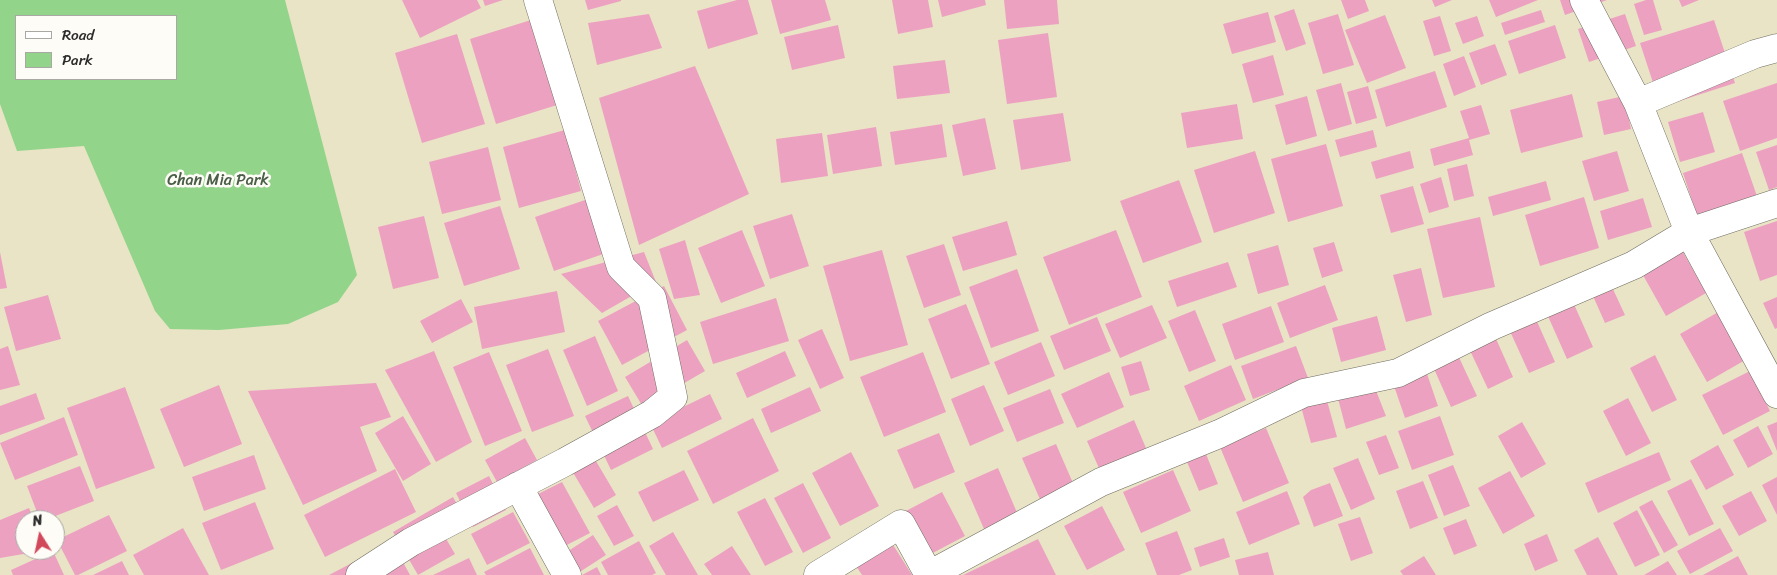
<!DOCTYPE html>
<style>
body{margin:0}
#map{position:relative;width:1777px;height:575px;overflow:hidden;background:#e9e4c5;font-family:Sriracha,sans-serif}
canvas{display:block}
.legend{position:absolute;left:15px;top:15px;width:162px;height:65px;box-sizing:border-box;background:#fdfcf7;border:1px solid #a9a8a5;margin:0;padding:6px 9px;list-style:none;font-size:15px;color:#2b2b2b}
.legend li{display:flex;align-items:center;gap:10px;height:25px}
.legend b{width:25px;border:1px solid #a9a8a5}
.north{position:absolute;left:15px;top:510px;width:50px;height:50px;box-sizing:border-box;background:#fdfcf7;border:1px solid #a9a8a5;border-radius:50%;rotate:350deg;font-size:14px;font-weight:700;line-height:20px;text-align:center;color:#2b2b2b}
.north::after{content:'';display:block;margin:auto;width:18px;height:22px;background:#d1495b;clip-path:polygon(50% 0,100% 100%,50% 72%,0 100%)}
</style>
<div id="map">
<canvas width="1777" height="575"></canvas>
<ul class="legend">
<li><b style="height:6px;background:#fff"></b>Road</li>
<li><b style="height:14px;background:#93d48b"></b>Park</li>
</ul>
<div class="north">N</div>
</div>
<script>
const ctx = document.querySelector('canvas').getContext('2d');
ctx.lineJoin = 'round';
function paint(path, color) {
  ctx.fillStyle = color;
  ctx.fill(path, 'evenodd');
}
function toPath(rows) {
  const path = new Path2D();
  for (const r of rows) {
    path.moveTo(r[0], r[1]);
    for (let i = 2; i < r.length; i += 2) path.lineTo(r[i], r[i + 1]);
  }
  return path;
}
function trace(path, color, width, dash) {
  ctx.strokeStyle = color;
  ctx.lineWidth = width;
  ctx.lineCap = dash ? 'butt' : 'round';
  ctx.setLineDash(dash || []);
  ctx.stroke(path);
}
function drawText(font, color, halo, rows, align = 'center') {
  ctx.font = font + ' Sriracha,sans-serif';
  ctx.lineWidth = 5;
  ctx.setLineDash([]);
  ctx.textBaseline = 'middle';
  ctx.strokeStyle = halo;
  ctx.fillStyle = color;
  for (const [text, x, y, turn = 0] of rows) {
    ctx.save();
    ctx.translate(x, y);
    ctx.rotate((+turn || 0) * Math.PI / 180);
    ctx.textAlign = isNaN(turn) ? turn : align;
    if (halo) ctx.strokeText(text, 0, 0);
    ctx.fillText(text, 0, 0);
    ctx.restore();
  }
}
paint(toPath([
 [0,0,285,0,357,275,338,302,288,324,219,330,170,329,155,311,84,146,17,151,0,104],
 [16,16,176,16,176,79,16,79]
]), '#93d48b');
paint(toPath([
 [402,0,477,0,481,8,420,38],
 [483,0,503,0,485,6],
 [585,0,621,0,621,1,588,10],
 [737,0,748,0,758,34,708,49,697,11],
 [771,0,825,0,831,20,780,34],
 [892,0,928,0,933,27,898,34],
 [938,0,985,0,986,5,942,17],
 [1004,0,1057,0,1059,24,1007,29],
 [1341,0,1365,0,1369,11,1348,19],
 [1432,0,1452,0,1435,7],
 [1489,0,1538,0,1496,17],
 [1560,0,1607,0,1565,15],
 [1646,0,1653,0,1662,30,1644,35,1634,4],
 [1679,0,1699,0,1682,7],
 [1294,9,1306,44,1286,51,1274,16],
 [1541,10,1545,22,1505,35,1501,23],
 [1268,12,1276,42,1232,54,1223,24],
 [649,14,662,48,597,65,588,23],
 [1338,14,1354,65,1323,74,1308,23],
 [1625,14,1636,46,1589,62,1578,29],
 [1385,15,1406,68,1367,83,1345,30],
 [1440,16,1451,51,1434,56,1423,21],
 [1477,16,1484,36,1463,44,1455,23],
 [531,20,557,105,496,124,470,39],
 [1714,20,1735,83,1661,107,1640,43],
 [838,25,845,58,792,70,784,37],
 [1555,25,1566,58,1519,74,1508,41],
 [1048,33,1057,97,1007,104,998,40],
 [457,34,485,124,422,143,395,53],
 [1495,44,1507,75,1481,85,1469,53],
 [1273,55,1284,95,1253,103,1242,64],
 [1464,56,1476,87,1454,96,1443,64],
 [945,60,950,93,897,99,893,66],
 [695,66,749,194,639,245,599,98],
 [1435,71,1447,107,1386,127,1375,90],
 [1341,83,1352,124,1328,131,1316,90],
 [1777,83,1777,138,1740,151,1723,101],
 [1368,86,1377,118,1356,124,1347,92],
 [1572,94,1583,137,1521,153,1510,110],
 [1307,96,1317,136,1286,145,1275,105],
 [1624,96,1631,129,1604,135,1597,102],
 [1237,104,1243,139,1187,148,1181,113],
 [1481,105,1490,134,1469,140,1473,155,1434,166,1430,149,1469,138,1460,111],
 [1703,112,1715,152,1680,162,1668,122],
 [1063,113,1071,161,1021,170,1013,120],
 [985,118,996,169,963,176,952,125],
 [942,124,947,157,895,165,890,132],
 [876,127,882,166,833,174,827,135],
 [565,130,581,191,519,208,503,147],
 [1373,130,1377,147,1340,157,1335,140],
 [822,133,828,176,781,183,776,139],
 [1326,144,1343,206,1288,222,1271,159],
 [1777,145,1777,187,1769,190,1756,152],
 [488,147,501,200,442,214,429,162],
 [1255,151,1275,213,1214,233,1194,170],
 [1410,151,1414,168,1376,179,1371,162],
 [1617,151,1629,191,1594,201,1582,161],
 [1742,153,1759,202,1699,222,1683,173],
 [1467,164,1474,196,1454,201,1447,169],
 [1441,177,1449,207,1429,213,1420,184],
 [1179,180,1202,242,1143,263,1120,201],
 [1546,181,1551,200,1493,216,1488,197],
 [1413,186,1424,224,1391,233,1380,195],
 [1584,197,1599,248,1540,266,1525,215],
 [591,198,609,252,554,271,535,217],
 [1643,198,1652,227,1608,240,1600,211],
 [500,206,520,269,464,286,444,223],
 [792,214,809,266,770,279,753,226],
 [424,216,439,278,393,289,378,227],
 [1480,217,1495,287,1443,298,1427,229],
 [1007,221,1017,255,963,271,952,237],
 [1777,221,1777,275,1760,281,1744,232],
 [742,230,765,286,721,303,698,248],
 [1116,230,1142,297,1069,325,1043,257],
 [685,240,700,295,674,299,659,249],
 [1334,242,1343,271,1322,278,1313,248],
 [944,244,961,295,924,308,906,256],
 [1278,245,1289,285,1258,294,1247,254],
 [1679,245,1706,293,1666,316,1639,268],
 [882,250,908,345,850,361,823,266],
 [0,252,7,288,0,289],
 [644,252,656,282,602,313,561,274],
 [1228,262,1237,287,1177,307,1168,281],
 [1421,268,1432,315,1406,322,1393,275],
 [1017,269,1039,331,991,348,969,287],
 [1325,285,1338,320,1290,338,1277,303],
 [664,286,687,330,622,365,598,321],
 [1612,287,1625,315,1605,323,1593,296],
 [557,291,565,332,482,349,474,307],
 [48,295,61,339,16,351,4,307],
 [1777,297,1777,328,1775,329,1763,303],
 [776,298,789,341,713,364,700,322],
 [461,299,473,322,432,343,420,321],
 [1573,302,1593,347,1567,359,1547,314],
 [966,304,990,364,951,379,928,319],
 [1152,305,1167,338,1120,358,1105,324],
 [1271,306,1284,342,1235,360,1222,324],
 [1195,310,1216,361,1189,372,1168,321],
 [1720,311,1747,359,1707,382,1680,334],
 [1377,316,1386,350,1341,362,1332,328],
 [1097,317,1111,351,1064,370,1050,336],
 [1535,317,1555,362,1529,373,1509,329],
 [822,329,844,378,820,389,798,340],
 [1493,332,1513,377,1488,389,1467,344],
 [595,336,618,391,587,406,563,350],
 [687,340,705,371,643,407,625,377],
 [1041,342,1055,376,1008,395,994,362],
 [8,346,20,385,0,390,0,349],
 [1296,346,1308,378,1253,399,1241,366],
 [548,349,574,416,532,432,506,365],
 [434,351,472,442,436,462,385,370],
 [785,351,796,376,747,398,736,373],
 [1456,351,1477,396,1451,407,1431,362],
 [489,352,522,431,485,446,453,367],
 [923,352,946,412,884,437,860,377],
 [1655,355,1677,400,1652,412,1630,368],
 [1141,361,1150,390,1130,396,1121,367],
 [1231,365,1246,400,1199,421,1184,386],
 [1425,368,1438,406,1405,418,1392,380],
 [1750,371,1770,411,1723,435,1702,395],
 [1109,372,1124,407,1077,428,1061,394],
 [376,383,391,417,360,427,377,471,303,505,248,391],
 [1373,383,1386,416,1346,429,1336,391],
 [219,385,242,444,184,467,160,409],
 [984,385,1004,431,970,446,951,399],
 [125,387,155,468,96,489,67,408],
 [810,387,821,411,771,433,761,409],
 [1050,389,1064,423,1017,442,1003,408],
 [36,393,45,419,0,435,0,406],
 [710,394,722,419,662,448,650,423],
 [628,396,653,449,611,470,585,416],
 [1326,397,1337,437,1311,443,1300,403],
 [1628,398,1651,443,1626,456,1603,411],
 [403,416,431,464,403,481,375,433],
 [1440,416,1454,455,1412,470,1398,431],
 [64,417,78,455,15,480,0,443],
 [753,418,779,471,713,504,687,451],
 [1134,420,1149,455,1102,475,1087,441],
 [1522,422,1546,464,1521,478,1498,436],
 [1777,422,1777,451,1767,426],
 [1758,426,1773,454,1748,468,1733,440],
 [1266,428,1289,483,1243,502,1220,447],
 [939,433,955,472,914,489,897,450],
 [1386,435,1399,468,1379,475,1366,442],
 [525,438,537,460,497,482,485,460],
 [1056,444,1076,490,1042,504,1022,458],
 [1718,445,1734,475,1706,490,1690,461],
 [1204,449,1218,484,1199,491,1185,457],
 [851,452,879,506,840,526,812,473],
 [1659,452,1671,480,1598,513,1585,483],
 [254,455,266,489,204,511,192,477],
 [593,456,616,495,594,508,571,469],
 [1358,458,1375,499,1351,510,1333,468],
 [1453,465,1470,506,1444,516,1428,475],
 [80,466,94,501,45,520,40,520,27,486],
 [998,468,1018,515,984,529,964,483],
 [395,469,416,512,325,557,304,515],
 [684,470,699,500,653,522,638,492],
 [1173,470,1191,511,1141,533,1123,492],
 [1510,471,1535,516,1503,534,1478,488],
 [489,476,506,510,473,527,456,493],
 [1777,477,1777,515,1762,485],
 [1691,479,1714,524,1689,536,1667,491],
 [1423,481,1438,518,1410,529,1396,491],
 [562,482,590,533,559,549,532,497],
 [803,483,831,538,803,553,774,498],
 [1330,483,1343,516,1314,527,1303,497,1311,490],
 [1287,491,1300,524,1249,545,1236,512],
 [1751,491,1767,521,1739,536,1722,506],
 [942,492,965,536,927,556,904,512],
 [453,497,468,524,445,537,455,554,418,575,393,532],
 [765,498,793,552,765,566,737,512],
 [1652,500,1678,545,1664,553,1639,507],
 [255,502,274,549,221,570,202,523],
 [617,505,634,536,614,546,597,516],
 [1102,506,1125,550,1087,570,1064,526],
 [29,508,34,520,25,520,25,550,41,551,0,558,0,520],
 [1637,510,1660,555,1635,567,1613,523],
 [513,512,530,543,487,565,471,534],
 [109,515,127,551,78,575,75,575,57,540],
 [1360,517,1373,553,1351,561,1338,524],
 [1466,519,1477,546,1454,555,1443,528],
 [183,528,209,575,144,575,133,555],
 [1720,528,1733,551,1690,574,1677,551],
 [1177,531,1192,570,1179,575,1157,575,1145,543],
 [673,532,698,575,666,575,649,546],
 [1547,534,1558,561,1535,571,1524,544],
 [593,535,606,555,575,575,562,555],
 [1598,537,1618,575,1587,575,1574,550],
 [1224,538,1230,557,1200,567,1194,548],
 [1038,539,1056,575,963,575],
 [890,540,912,575,862,575,854,563],
 [639,541,656,573,652,575,608,575,601,562],
 [392,542,410,575,329,575],
 [732,546,751,575,712,575,704,564],
 [530,548,544,575,486,575,484,572],
 [53,551,64,575,13,575,11,570],
 [1268,552,1274,575,1239,575,1235,560],
 [1424,556,1436,575,1403,575,1400,571],
 [1738,556,1748,575,1703,575],
 [469,558,477,575,433,575],
 [122,561,129,575,93,575],
 [1668,561,1677,575,1644,575],
 [597,567,601,575,582,575]
]), '#eda1c1');
const minor = toPath([
 [1584,0,1638,103,1689,232,1777,394],
 [1638,103,1755,54,1777,48],
 [518,486,567,575],
 [360,575,411,542,565,462,652,414,673,397,652,298,621,267,538,0],
 [818,575,901,524,929,575],
 [929,575,1101,482,1219,434,1304,393,1398,373,1492,326,1634,265,1689,232,1777,203]
]);
trace(minor, '#6e6c61', 29);
trace(minor, '#fff', 28);
drawText('16px', '#4a5e48', '#fdfcf7', [
 ["Chan Mia Park",218,181]
]);
</script>
